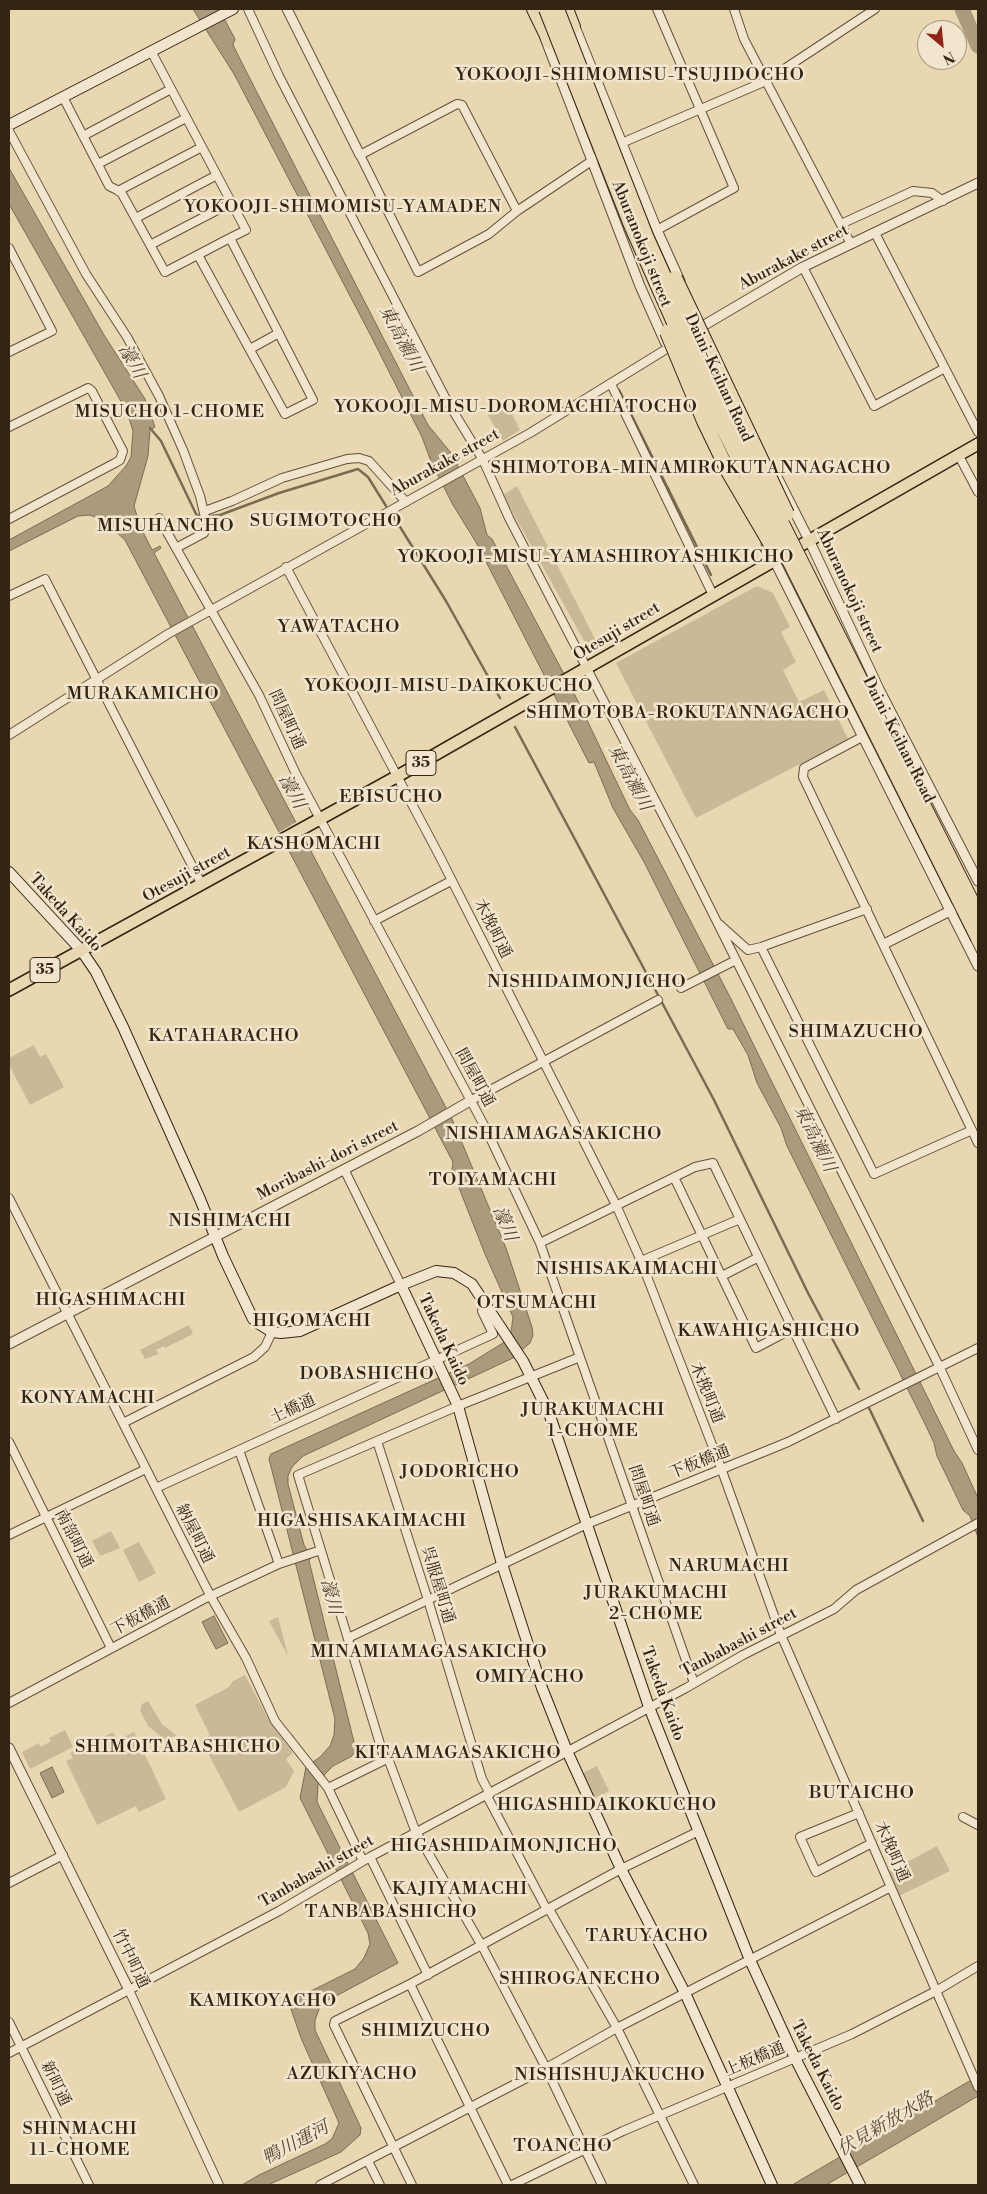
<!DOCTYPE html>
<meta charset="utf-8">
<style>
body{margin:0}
#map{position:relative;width:987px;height:2194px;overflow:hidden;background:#e9d7b2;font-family:"Libre Bodoni",serif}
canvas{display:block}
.frame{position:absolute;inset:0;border:10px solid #342413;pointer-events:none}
.north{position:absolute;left:917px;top:20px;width:50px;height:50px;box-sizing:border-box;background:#f1e5cd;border:1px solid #a59883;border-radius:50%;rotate:152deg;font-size:14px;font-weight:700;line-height:20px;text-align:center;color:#342413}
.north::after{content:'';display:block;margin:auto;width:18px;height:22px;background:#8f2418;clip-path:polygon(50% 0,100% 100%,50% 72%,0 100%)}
</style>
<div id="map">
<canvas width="987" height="2194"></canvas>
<div class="frame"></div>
<div class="north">N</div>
</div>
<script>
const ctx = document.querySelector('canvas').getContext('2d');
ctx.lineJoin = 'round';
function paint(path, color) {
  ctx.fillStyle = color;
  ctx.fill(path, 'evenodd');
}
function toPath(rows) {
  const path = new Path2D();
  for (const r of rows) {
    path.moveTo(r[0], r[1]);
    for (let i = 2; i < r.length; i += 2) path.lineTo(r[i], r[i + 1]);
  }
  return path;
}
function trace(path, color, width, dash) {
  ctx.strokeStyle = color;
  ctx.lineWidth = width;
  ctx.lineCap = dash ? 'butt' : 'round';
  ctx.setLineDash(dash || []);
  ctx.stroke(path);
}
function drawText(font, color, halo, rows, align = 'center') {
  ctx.font = font + ' "Libre Bodoni","Noto Serif JP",serif';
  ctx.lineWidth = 5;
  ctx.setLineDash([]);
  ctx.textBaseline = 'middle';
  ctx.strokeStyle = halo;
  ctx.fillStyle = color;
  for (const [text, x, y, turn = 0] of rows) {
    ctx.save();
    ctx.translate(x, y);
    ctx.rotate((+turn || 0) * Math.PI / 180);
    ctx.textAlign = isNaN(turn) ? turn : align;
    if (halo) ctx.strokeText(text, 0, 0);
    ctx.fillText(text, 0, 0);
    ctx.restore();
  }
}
paint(toPath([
 [507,404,520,430,503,441,487,414],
 [517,486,598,645,588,648,503,495],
 [757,586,773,593,790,627,781,632,796,662,783,670,799,702,824,690,848,739,696,818,616,663],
 [34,1045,40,1057,46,1054,64,1087,30,1105,9,1065,9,1058],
 [189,1325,193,1334,165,1348,164,1346,156,1350,159,1354,145,1359,140,1350],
 [111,1531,120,1548,100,1556,92,1541],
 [139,1542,156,1573,139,1582,123,1550],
 [278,1617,288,1656,269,1621],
 [245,1675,270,1722,293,1753,286,1759,294,1771,286,1787,239,1812,201,1740,210,1735,195,1705,229,1687,233,1681],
 [148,1701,162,1724,177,1736,164,1739,148,1726,140,1710,142,1704],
 [65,1730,73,1747,30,1769,22,1752,39,1743,41,1747,51,1741,49,1738],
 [113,1732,117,1740,134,1732,166,1799,139,1812,136,1806,97,1825,66,1761,73,1758,70,1753],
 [597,1766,609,1791,593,1799,581,1774],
 [937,1846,950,1871,899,1896,888,1872]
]), '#cab997');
const water = toPath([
 [193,9,219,9,235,39,233,45,245,69,428,425,451,453,480,508,487,535,492,539,573,691,630,810,638,820,731,999,954,1451,962,1463,978,1498,978,1537,970,1516,963,1510,937,1456,934,1443,926,1426,787,1146,781,1128,757,1083,748,1055,733,1029,728,1029,644,862,613,808,594,762,589,763,477,544,453,505,432,464,422,437,372,338,234,74,193,9],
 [9,168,104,335,145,399,155,427,150,430,148,456,134,506,140,526,152,550,160,546,161,548,154,553,452,1119,506,1248,532,1327,533,1335,530,1343,513,1358,303,1456,292,1467,288,1476,288,1484,304,1545,311,1557,309,1561,356,1750,352,1756,333,1766,325,1774,318,1784,317,1802,398,1963,321,2004,315,2020,315,2030,361,2128,360,2135,341,2152,268,2185,242,2185,259,2175,325,2144,332,2139,339,2123,301,2038,291,2009,292,2005,295,1999,355,1969,364,1958,370,1944,368,1933,300,1798,306,1767,320,1757,330,1746,334,1735,335,1719,269,1459,271,1454,469,1364,503,1343,511,1332,513,1317,485,1254,452,1170,453,1162,125,540,102,519,89,515,78,516,9,551,9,540,108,486,126,466,131,457,133,431,127,412,9,204,9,168],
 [214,1616,228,1643,216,1649,202,1622,214,1616],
 [52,1767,64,1792,52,1798,40,1773,52,1767],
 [978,2076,978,2096,898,2143,826,2185,792,2185,978,2076]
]);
paint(water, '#ab9a7c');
trace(water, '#7b6b52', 1);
paint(toPath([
 [298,821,307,837,284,850,276,834]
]), '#e9d7b2');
trace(toPath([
 [619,390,711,575],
 [150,428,161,441,196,514,200,517,220,515,279,493,358,469,368,477,386,506],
 [392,514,446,601,500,698],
 [515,727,714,1100,808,1293,859,1389],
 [869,1408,923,1521]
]), '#7b6b52', 2.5);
trace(toPath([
 [962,9,978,46]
]), '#ab9a7c', 15);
const minor = toPath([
 [248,9,279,76,447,401,483,460,509,518,683,854,940,1368,978,1450],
 [734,9,744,39,851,244],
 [63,97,109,186,121,192,165,272,230,238,246,230,151,51],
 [9,131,86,274,127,337,159,396,183,450,200,496,207,526,204,533,176,548],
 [83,136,171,89],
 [617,145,766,81,875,9],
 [98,164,186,118],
 [118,191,202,147],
 [517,211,462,105,457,104,360,155,418,272,489,234,517,211,605,152],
 [136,218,217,175],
 [841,224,913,191,932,193,943,201],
 [657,230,734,188,657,9],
 [875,233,978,432],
 [150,245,231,203],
 [9,248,52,331,9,352],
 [198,255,285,414,313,400,230,238],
 [803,267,874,406,945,368],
 [250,349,279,333],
 [611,384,713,595],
 [9,427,88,388,92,391,123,451,120,460,115,463,9,519],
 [959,456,978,492],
 [205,511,232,501,282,478,347,459,359,458,369,461,406,502],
 [159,518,259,695,296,774,486,1129,540,1243,694,1683],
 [286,567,439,855,616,1205,641,1261,721,1468,781,1635,978,2087],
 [9,596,45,579,202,885],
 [9,735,168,634,530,433,668,348],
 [862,737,804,768,803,777,978,1143],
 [374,921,451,881],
 [719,924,748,950,761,947,867,909],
 [761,947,874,1174,972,1130],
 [681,988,736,960],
 [470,1101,658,1000],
 [344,1169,401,1285],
 [674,1177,756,1348,792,1329],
 [9,1198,211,1597,246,1658,275,1721,328,1788,363,1861],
 [540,1243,695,1167,713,1163,836,1419],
 [641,1261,740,1219],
 [722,1276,757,1258],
 [580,1357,458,1406,298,1475,384,1757,389,1761,415,1830,482,1946,546,2068,602,2185],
 [123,1423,254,1357,265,1347,272,1332],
 [377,1441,428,1600,482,1779,490,1794],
 [9,1442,111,1648],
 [239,1450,279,1564],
 [156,1488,493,1334,482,1311,485,1304],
 [9,1535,146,1469],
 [348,1638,587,1524,788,1442,978,1348],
 [9,1703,204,1599,279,1564,321,1550],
 [328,1788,387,1759],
 [487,1796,547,1910],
 [859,1813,800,1837,816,1872,872,1843],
 [963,1817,978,1825],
 [370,1857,428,1975],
 [9,1883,63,1855],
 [549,1909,617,2028,694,2185],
 [410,1984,508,2185],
 [128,1988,219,2185],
 [9,2022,89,2185],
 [9,2053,279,1911,370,1857,686,1688,743,1655,834,1609,856,1590,978,1523],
 [368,2161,380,2185],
 [320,2185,546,2068,617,2028,891,1887],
 [412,2185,334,2025,335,2021,410,1984,621,1869,699,1831],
 [512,2185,623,2131,852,2034,936,1991,978,1966]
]);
const tertiary = toPath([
 [287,9,360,155],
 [573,22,657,230,680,281],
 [545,38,640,286,665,342],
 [696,330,803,267,978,183],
 [771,465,809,540,879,689,978,881],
 [766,544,978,966],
 [884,944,956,908],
 [9,1344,418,1131,470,1101],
 [9,1748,128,1988]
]);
const secondary = toPath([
 [9,125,233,9],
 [9,872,81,950,96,972,123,1027,200,1199,223,1256,253,1319,259,1324,272,1332,281,1333,300,1331,401,1285,436,1271,454,1273,472,1284,523,1361,549,1413,649,1707,750,1960,795,2058,860,2185],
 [401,1285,458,1406,502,1564,542,1688,567,1751,621,1869,685,1993,772,2185]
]);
const primary = toPath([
 [9,990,396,777,978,444]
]);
const motorway = toPath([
 [534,9,550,42],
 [566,9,573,27]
]);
trace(minor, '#61513b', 10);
trace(tertiary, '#61513b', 11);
trace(secondary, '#342413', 12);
trace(primary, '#342413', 14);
trace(motorway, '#342413', 16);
trace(minor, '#f1e5cd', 8);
trace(tertiary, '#f1e5cd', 9);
trace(secondary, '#f1e5cd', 10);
trace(primary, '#e9d7b2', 11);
trace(motorway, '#e9d7b2', 14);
const motorwayBridge = toPath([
 [546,9,631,225,701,384,978,938],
 [557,9,646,236,717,394,978,914],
 [675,278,787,514],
 [667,332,704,421,729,473,773,548]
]);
trace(motorwayBridge, '#342413', 16, []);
trace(motorwayBridge, '#e9d7b2', 14);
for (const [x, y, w] of [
 [421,763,30],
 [45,970,30]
]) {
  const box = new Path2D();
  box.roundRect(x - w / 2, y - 12.5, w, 25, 4);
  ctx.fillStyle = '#f1e5cd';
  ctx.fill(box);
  trace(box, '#342413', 1);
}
drawText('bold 15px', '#342413', null, [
 ["35",421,763],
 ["35",45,970]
]);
drawText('16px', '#342413', '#f1e5cd', [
 ["Aburanokoji street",641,244,68],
 ["Aburakake street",794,258,-28],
 ["Daini-Keihan Road",718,378,65],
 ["Aburakake street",445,463,-29],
 ["Aburanokoji street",849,591,65],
 ["Otesuji street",617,632,-31],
 ["問屋町通",286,720,65],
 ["Daini-Keihan Road",898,740,63],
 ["Otesuji street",187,875,-29],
 ["Takeda Kaido",65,913,48],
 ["木挽町通",492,929,63],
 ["問屋町通",474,1078,61],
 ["Moribashi-dori street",328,1161,-27],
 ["Takeda Kaido",443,1340,65],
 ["木挽町通",706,1393,68],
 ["土橋通",293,1410,-25],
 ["下板橋通",700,1463,-22],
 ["問屋町通",643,1496,71],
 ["納屋町通",194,1534,63],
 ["南部町通",73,1539,63],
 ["呉服屋町通",437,1585,73],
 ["下板橋通",141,1617,-28],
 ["Tanbabashi street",739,1643,-28],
 ["Takeda Kaido",662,1694,70],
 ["木挽町通",891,1852,66],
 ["Tanbabashi street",317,1872,-30],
 ["竹中町通",130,1959,64],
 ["上板橋通",755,2060,-23],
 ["Takeda Kaido",817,2066,63],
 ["新町通",55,2084,64]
]);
ctx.letterSpacing = '1px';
drawText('18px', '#342413', '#f1e5cd', [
 ["YOKOOJI-SHIMOMISU-TSUJIDOCHO",630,76],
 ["YOKOOJI-SHIMOMISU-YAMADEN",343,208],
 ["YOKOOJI-MISU-DOROMACHIATOCHO",516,408],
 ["MISUCHO 1-CHOME",170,413],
 ["SHIMOTOBA-MINAMIROKUTANNAGACHO",691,469],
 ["SUGIMOTOCHO",326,522],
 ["MISUHANCHO",166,527],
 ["YOKOOJI-MISU-YAMASHIROYASHIKICHO",596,558],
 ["YAWATACHO",339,628],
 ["YOKOOJI-MISU-DAIKOKUCHO",449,687],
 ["MURAKAMICHO",143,695],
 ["SHIMOTOBA-ROKUTANNAGACHO",688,714],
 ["EBISUCHO",391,798],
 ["KASHOMACHI",314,845],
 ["NISHIDAIMONJICHO",587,983],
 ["SHIMAZUCHO",856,1033],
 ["KATAHARACHO",224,1037],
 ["NISHIAMAGASAKICHO",554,1135],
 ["TOIYAMACHI",493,1181],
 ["NISHIMACHI",230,1222],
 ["NISHISAKAIMACHI",627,1270],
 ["HIGASHIMACHI",111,1301],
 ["OTSUMACHI",537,1304],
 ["HIGOMACHI",312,1322],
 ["KAWAHIGASHICHO",769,1332],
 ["DOBASHICHO",367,1375],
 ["KONYAMACHI",88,1399],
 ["JURAKUMACHI",593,1411],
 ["1-CHOME",593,1432],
 ["JODORICHO",460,1473],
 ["HIGASHISAKAIMACHI",362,1522],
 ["NARUMACHI",729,1567],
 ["JURAKUMACHI",656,1594],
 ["2-CHOME",656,1615],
 ["MINAMIAMAGASAKICHO",429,1653],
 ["OMIYACHO",530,1678],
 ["SHIMOITABASHICHO",178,1748],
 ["KITAAMAGASAKICHO",458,1754],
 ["BUTAICHO",862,1794],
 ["HIGASHIDAIKOKUCHO",607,1806],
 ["HIGASHIDAIMONJICHO",504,1847],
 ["KAJIYAMACHI",460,1890],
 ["TANBABASHICHO",391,1913],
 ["TARUYACHO",647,1937],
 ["SHIROGANECHO",580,1980],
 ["KAMIKOYACHO",263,2002],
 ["SHIMIZUCHO",426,2032],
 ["AZUKIYACHO",352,2075],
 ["NISHISHUJAKUCHO",610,2076],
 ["SHINMACHI",80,2130],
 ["11-CHOME",80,2151],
 ["TOANCHO",563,2147]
]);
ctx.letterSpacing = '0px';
drawText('italic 18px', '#584732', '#f1e5cd', [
 ["東高瀬川",400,339,62],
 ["濠川",131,362,61],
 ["東高瀬川",629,778,62],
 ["濠川",291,792,62],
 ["東高瀬川",814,1139,64],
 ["濠川",504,1224,68],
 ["濠川",330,1597,76],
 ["伏見新放水路",886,2125,-30],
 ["鴨川運河",296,2144,-28]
]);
</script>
